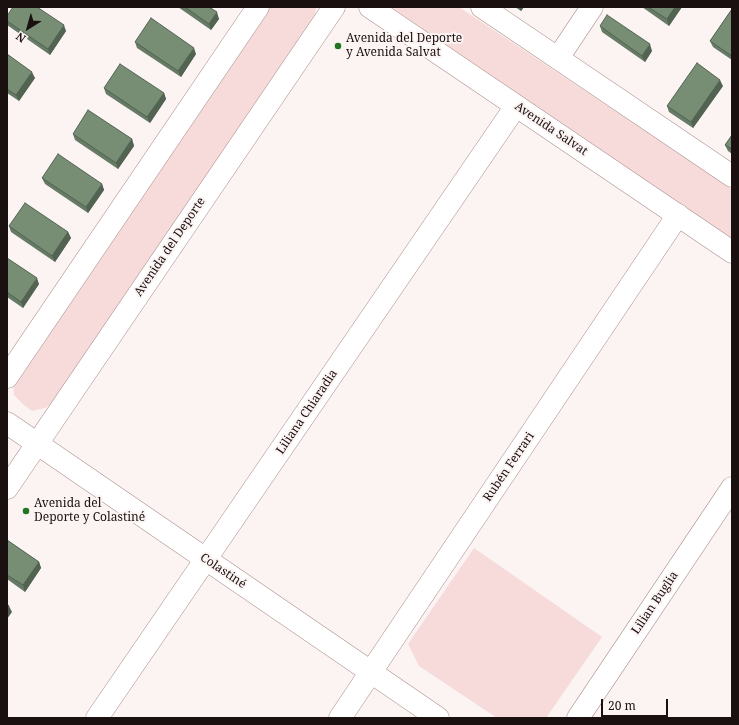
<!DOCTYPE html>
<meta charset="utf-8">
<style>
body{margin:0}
#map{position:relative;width:739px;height:725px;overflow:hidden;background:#fbf4f3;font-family:"Noto Serif",serif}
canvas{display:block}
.frame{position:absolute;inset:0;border:8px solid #1b1010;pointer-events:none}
.north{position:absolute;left:8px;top:8px;width:40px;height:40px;-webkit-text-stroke:3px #fbf4f3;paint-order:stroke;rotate:217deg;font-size:11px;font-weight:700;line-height:16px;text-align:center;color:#1b1010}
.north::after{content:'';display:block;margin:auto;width:14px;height:18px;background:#1b1010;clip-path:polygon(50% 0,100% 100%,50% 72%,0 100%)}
.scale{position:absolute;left:601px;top:699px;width:67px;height:18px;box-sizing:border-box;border:2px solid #1b1010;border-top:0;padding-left:5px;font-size:12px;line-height:14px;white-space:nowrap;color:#1b1010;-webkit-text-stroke:3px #fbf4f3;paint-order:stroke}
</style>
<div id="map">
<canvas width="739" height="725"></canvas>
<div class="frame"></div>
<div class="north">N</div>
<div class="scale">20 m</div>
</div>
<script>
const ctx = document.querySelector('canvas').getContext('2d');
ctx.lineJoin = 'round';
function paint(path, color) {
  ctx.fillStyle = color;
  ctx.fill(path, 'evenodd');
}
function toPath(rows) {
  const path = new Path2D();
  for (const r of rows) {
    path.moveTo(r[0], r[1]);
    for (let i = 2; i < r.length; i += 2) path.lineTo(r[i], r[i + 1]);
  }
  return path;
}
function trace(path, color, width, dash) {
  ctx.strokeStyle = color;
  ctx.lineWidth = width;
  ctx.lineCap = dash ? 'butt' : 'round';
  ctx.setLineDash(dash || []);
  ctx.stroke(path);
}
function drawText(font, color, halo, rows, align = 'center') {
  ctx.font = font + ' "Noto Serif",serif';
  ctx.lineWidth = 4;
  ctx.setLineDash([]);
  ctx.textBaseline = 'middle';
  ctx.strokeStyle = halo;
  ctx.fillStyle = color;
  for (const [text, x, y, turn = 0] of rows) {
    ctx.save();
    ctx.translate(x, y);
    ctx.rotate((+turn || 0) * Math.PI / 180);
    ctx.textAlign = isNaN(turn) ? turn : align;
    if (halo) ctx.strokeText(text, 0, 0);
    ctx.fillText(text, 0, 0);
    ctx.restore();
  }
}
paint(toPath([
 [268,7,316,7,315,18,57,399,45,408,32,411,24,405,14,395,13,382],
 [391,7,459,7,732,189,732,241,534,107],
 [474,548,602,637,546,718,497,718,419,666,408,644]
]), '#f6dbda');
const minor = toPath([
 [558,58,592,7],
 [7,423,438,718],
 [97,718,516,106],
 [340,718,678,215],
 [578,718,732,488]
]);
const tertiary = toPath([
 [370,7,732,252],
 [482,7,732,176],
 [7,377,258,7],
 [7,488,334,7]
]);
trace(minor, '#ac8f8d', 23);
trace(tertiary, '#ac8f8d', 23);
trace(minor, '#fff', 22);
trace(tertiary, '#fff', 22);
paint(toPath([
 [178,7,209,7,219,19,211,30],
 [515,7,524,7,521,11],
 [642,7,682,7,669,26],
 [732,9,732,60,713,47,710,41],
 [7,16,66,31,50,55,7,25],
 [600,26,652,51,645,62,602,32],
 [135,42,196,54,181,77,137,48],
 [7,54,35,78,19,101,7,93],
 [723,86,693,128,669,112,667,106],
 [104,88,164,93,166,99,150,123,106,94],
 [73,134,132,139,134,146,118,169,75,140],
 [732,135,732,154,728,151,725,145],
 [42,178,102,184,104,190,88,213,45,184],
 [9,226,68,232,71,238,55,262,11,232],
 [7,258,39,284,23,308,7,297],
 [7,540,39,562,41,568,25,592,7,579]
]), '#667a65');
paint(toPath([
 [519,7,524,7,521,11],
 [675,7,682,7,669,26,667,19],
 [217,12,219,19,211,30,209,24],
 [64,25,66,31,50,55,48,49],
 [650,44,652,51,645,62,642,56],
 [194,48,196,54,181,77,178,71],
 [32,72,35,78,19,101,16,95],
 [720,80,723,86,693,128,691,122],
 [164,93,166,99,150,123,147,117],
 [132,139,134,146,118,169,116,163],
 [102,184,104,190,88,213,86,207],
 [68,232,71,238,55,262,52,256],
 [37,278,39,284,23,308,21,302],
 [39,562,41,568,25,592,23,585],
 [9,606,12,612,7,619,7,609]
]), '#536352');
const building = toPath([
 [13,7,37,7,64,25,48,49,7,21,7,16,13,7],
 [185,7,209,7,217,12,209,24,185,7],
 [648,7,675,7,667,19,648,7],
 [732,9,732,56,710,41,732,9],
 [607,15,650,44,642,56,600,26,607,15],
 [151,18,194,48,178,71,135,42,151,18],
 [7,54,32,72,16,95,7,89,7,54],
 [697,63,720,80,691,122,667,106,697,63],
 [120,64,164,93,147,117,104,88,120,64],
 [88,110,132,139,116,163,73,134,88,110],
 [732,135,732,149,725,145,732,135],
 [58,154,102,184,86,207,42,178,58,154],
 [25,203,68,232,52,256,9,226,25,203],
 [7,258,37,278,21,302,7,292,7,258],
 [7,540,39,562,23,585,7,575,7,540],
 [7,604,9,606,7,609,7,604]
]);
paint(building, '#778e75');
trace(building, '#536352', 1);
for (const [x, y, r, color] of [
 [338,46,4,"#227621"],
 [26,511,4,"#227621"]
]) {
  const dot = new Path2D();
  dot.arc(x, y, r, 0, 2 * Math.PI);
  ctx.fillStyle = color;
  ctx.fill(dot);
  trace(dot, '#fbf4f3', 1.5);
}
drawText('12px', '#1b1010', '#fbf4f3', [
 ["Avenida del Deporte",346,39],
 ["y Avenida Salvat",346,53],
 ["Avenida del",34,504],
 ["Deporte y Colastiné",34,518]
], 'left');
drawText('12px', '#1b1010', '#fbf4f3', [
 ["Avenida Salvat",551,129,34],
 ["Avenida del Deporte",170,247,-56],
 ["Liliana Chiaradia",307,412,-56],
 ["Rubén Ferrari",509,467,-56],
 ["Colastiné",223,571,34],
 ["Lilian Buglia",655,603,-56]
]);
</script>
